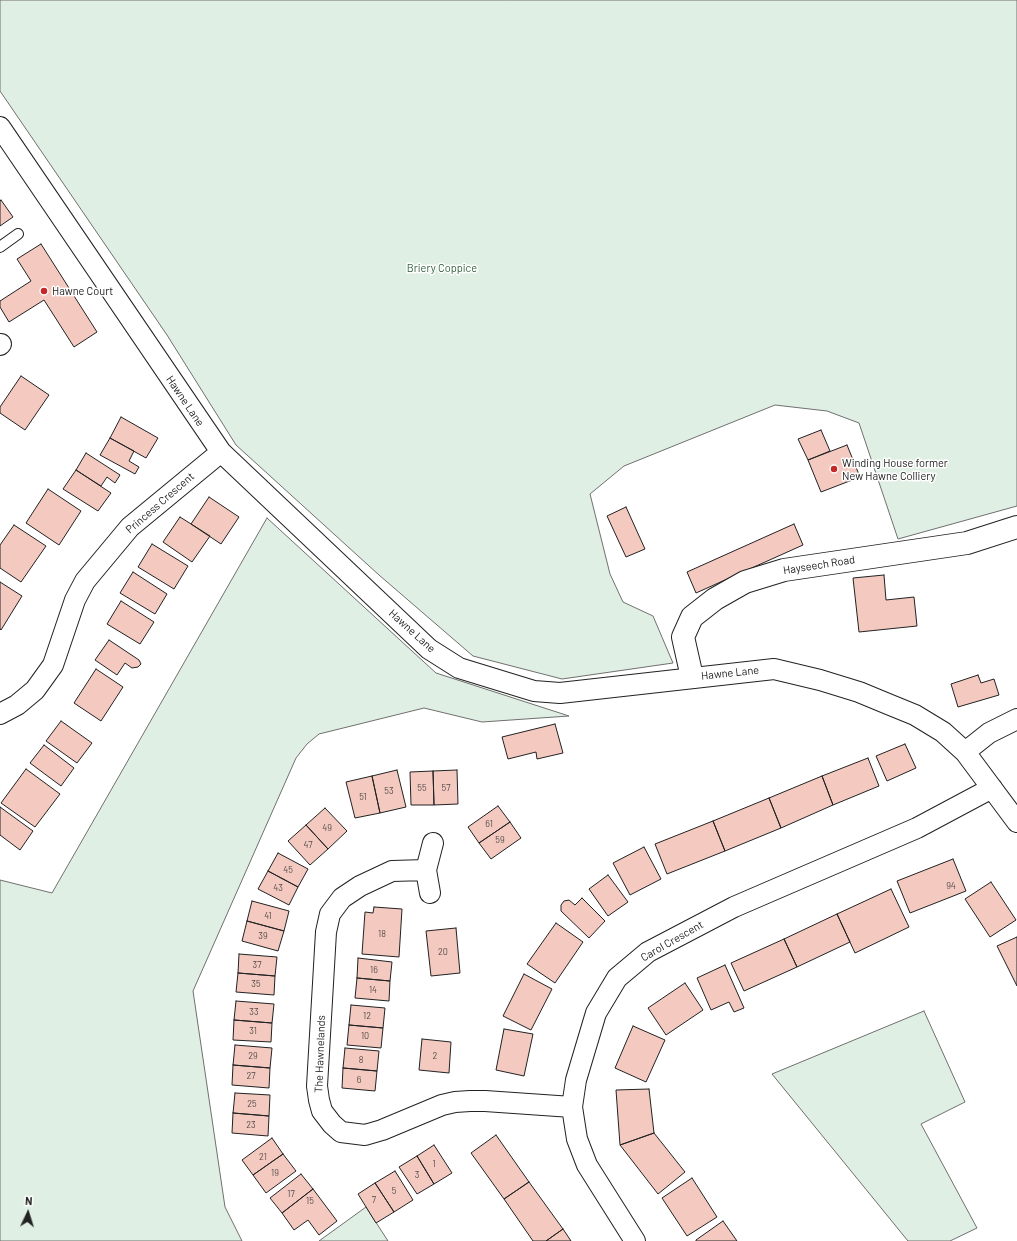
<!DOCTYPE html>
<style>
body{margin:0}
#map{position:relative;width:1017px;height:1241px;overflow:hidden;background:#fff;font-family:Barlow,sans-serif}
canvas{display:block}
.north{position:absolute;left:8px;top:1193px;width:40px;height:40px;-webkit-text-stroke:3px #fff;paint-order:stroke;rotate:4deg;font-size:11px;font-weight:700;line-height:16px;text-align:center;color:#222}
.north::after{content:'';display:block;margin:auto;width:14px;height:18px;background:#222;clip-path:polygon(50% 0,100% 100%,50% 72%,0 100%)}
</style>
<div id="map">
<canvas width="1017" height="1241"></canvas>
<div class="north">N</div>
</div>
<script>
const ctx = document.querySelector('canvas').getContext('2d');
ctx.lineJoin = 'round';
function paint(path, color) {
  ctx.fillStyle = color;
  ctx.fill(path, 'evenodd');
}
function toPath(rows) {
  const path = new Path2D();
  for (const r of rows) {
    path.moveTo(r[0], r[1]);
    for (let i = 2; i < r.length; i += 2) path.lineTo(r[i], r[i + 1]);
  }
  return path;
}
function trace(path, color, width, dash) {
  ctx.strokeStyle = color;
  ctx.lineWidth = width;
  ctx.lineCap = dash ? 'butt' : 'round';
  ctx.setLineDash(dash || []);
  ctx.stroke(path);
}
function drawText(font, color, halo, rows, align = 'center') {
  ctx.font = font + ' Barlow,sans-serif';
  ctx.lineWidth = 3;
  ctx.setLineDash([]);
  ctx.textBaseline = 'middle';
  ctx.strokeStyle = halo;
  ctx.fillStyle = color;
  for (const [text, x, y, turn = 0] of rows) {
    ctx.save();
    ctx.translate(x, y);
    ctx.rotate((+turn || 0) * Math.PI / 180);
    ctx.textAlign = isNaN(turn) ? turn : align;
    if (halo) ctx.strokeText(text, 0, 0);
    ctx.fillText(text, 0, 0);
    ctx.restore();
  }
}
const green = toPath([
 [0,0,1017,0,1017,506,898,539,859,423,827,411,775,405,624,466,590,494,610,574,623,602,653,616,673,663,562,679,473,656,379,575,236,445,167,335,0,91,0,0],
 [267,518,436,673,569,716,482,722,424,708,319,734,307,744,296,758,193,991,225,1207,242,1241,0,1241,0,880,52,893,267,518],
 [924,1011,965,1102,921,1124,977,1228,950,1241,908,1241,772,1074,924,1011],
 [366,1207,388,1241,319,1241,366,1207]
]);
paint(green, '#e0efe3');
trace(green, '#6f6f6f', 1);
const building = toPath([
 [1,200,13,217,0,226,0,201,1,200],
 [41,244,97,332,74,347,44,300,9,322,0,307,0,301,31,281,17,259,41,244],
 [21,376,49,395,25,430,0,413,0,407,21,376],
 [121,417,158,438,146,458,110,438,121,417],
 [821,430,830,451,808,460,798,439,821,430],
 [110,438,134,451,129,461,139,467,135,474,100,455,110,438],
 [847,445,860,477,821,492,808,460,847,445],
 [86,453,120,475,115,483,107,477,101,486,76,470,86,453],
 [76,470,111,493,98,511,63,489,76,470],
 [48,489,81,511,59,545,26,523,48,489],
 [209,497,239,517,221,544,191,524,209,497],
 [626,507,645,549,626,557,607,516,626,507],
 [180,517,210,536,192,562,163,542,180,517],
 [794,524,803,545,696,593,687,572,794,524],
 [14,525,46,546,21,582,0,568,0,545,14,525],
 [152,544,188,566,174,589,138,567,152,544],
 [133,572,167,594,155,614,120,593,133,572],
 [884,575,886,600,914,597,917,626,859,632,853,578,884,575],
 [0,582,22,596,1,630,0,629,0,582],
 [121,601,154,622,140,644,107,624,121,601],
 [109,640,139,660,141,664,138,667,132,668,125,663,117,675,95,660,109,640],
 [96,669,123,687,101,721,74,703,96,669],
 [978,675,981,683,994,679,999,695,958,707,951,684,978,675],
 [61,721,92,743,77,763,46,741,61,721],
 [555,724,563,753,537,759,536,752,508,759,502,737,555,724],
 [905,744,916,768,887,781,876,756,905,744],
 [44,745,74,768,61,786,30,763,44,745],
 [868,758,879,786,833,805,822,776,868,758],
 [26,769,60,794,35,827,1,803,26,769],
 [397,770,406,807,380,813,372,776,397,770],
 [457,770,458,804,434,805,433,771,457,770],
 [433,771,434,805,411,805,410,772,433,771],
 [372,776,380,813,355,818,346,782,372,776],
 [822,776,833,805,781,828,769,798,822,776],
 [769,798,781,828,725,851,713,821,769,798],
 [498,806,510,822,479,843,468,827,498,806],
 [0,807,33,831,20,850,0,835,0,807],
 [325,808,347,831,328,849,306,825,325,808],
 [713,821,725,851,667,874,655,844,713,821],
 [510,822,521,838,491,859,479,843,510,822],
 [306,825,328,849,310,865,288,841,306,825],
 [644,847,661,879,630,895,613,863,644,847],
 [278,853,308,869,298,887,268,871,278,853],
 [953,859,966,891,910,913,897,881,953,859],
 [268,871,298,887,289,905,258,889,268,871],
 [608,875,628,902,608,916,589,889,608,875],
 [991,882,1016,920,990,937,965,899,991,882],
 [891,889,909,927,855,953,837,914,891,889],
 [582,898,605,921,589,938,561,911,561,905,564,901,569,900,575,905,582,898],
 [252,901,289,911,284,931,247,921,252,901],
 [374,907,402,909,399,957,362,954,365,912,373,913,374,907],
 [837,914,850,942,797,967,784,939,837,914],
 [247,921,284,931,278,951,242,941,247,921],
 [556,923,583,942,555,983,527,964,556,923],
 [456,928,460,973,431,976,426,931,456,928],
 [1017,937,1017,986,997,946,1017,937],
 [784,939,797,967,744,991,731,963,784,939],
 [239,954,277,957,275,976,238,973,239,954],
 [358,958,392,962,390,981,357,978,358,958],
 [725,965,744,1008,734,1012,729,1002,711,1010,697,978,725,965],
 [238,973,275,976,274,995,236,992,238,973],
 [524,974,552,989,531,1030,503,1016,524,974],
 [357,978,390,981,389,1001,355,998,357,978],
 [685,983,703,1010,666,1035,648,1008,685,983],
 [236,1001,274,1004,272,1023,234,1020,236,1001],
 [351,1005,385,1008,383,1028,349,1025,351,1005],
 [234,1020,272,1023,271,1042,233,1040,234,1020],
 [349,1025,383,1028,381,1048,347,1045,349,1025],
 [633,1026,665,1040,646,1082,615,1068,633,1026],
 [504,1029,533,1034,524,1076,496,1070,504,1029],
 [422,1039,451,1042,449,1073,419,1070,422,1039],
 [235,1045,272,1048,270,1068,233,1065,235,1045],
 [345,1048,379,1051,377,1071,343,1068,345,1048],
 [233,1065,270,1068,269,1088,232,1085,233,1065],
 [343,1068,377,1071,375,1091,342,1088,343,1068],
 [649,1089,654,1133,620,1145,616,1090,649,1089],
 [235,1093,270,1095,269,1116,233,1113,235,1093],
 [233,1113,269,1116,268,1136,232,1133,233,1113],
 [654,1133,685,1172,658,1194,620,1145,654,1133],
 [496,1135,529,1182,504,1199,471,1153,496,1135],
 [272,1138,283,1154,253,1175,242,1160,272,1138],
 [434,1145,452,1173,434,1184,417,1156,434,1145],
 [283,1154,296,1171,266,1193,253,1175,283,1154],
 [417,1156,434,1184,417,1194,399,1167,417,1156],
 [395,1171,413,1200,394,1212,375,1183,395,1171],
 [301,1174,313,1189,282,1213,270,1198,301,1174],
 [692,1178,717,1217,687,1236,662,1198,692,1178],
 [529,1182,563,1229,546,1241,533,1241,504,1199,529,1182],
 [375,1183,394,1212,376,1223,358,1194,375,1183],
 [313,1189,337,1221,319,1235,308,1220,294,1230,282,1213,313,1189],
 [723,1221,737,1241,696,1241,696,1240,723,1221],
 [563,1229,571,1241,546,1241,563,1229]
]);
paint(building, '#f3c9c0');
trace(building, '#222', 1);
const lane = toPath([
 [0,247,18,234]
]);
const street = toPath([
 [0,127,221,452,429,649,459,668,534,691,560,693,774,669,820,680,859,692,888,704,915,715,943,732,965,752,1017,822],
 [0,345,1,344],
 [0,714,17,705,35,690,53,665,75,600,85,581,130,527,221,452],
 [965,752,989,733,1017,719],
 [426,870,392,871,360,886,342,898,330,914,326,932,317,1086,319,1100,322,1111,332,1124,341,1132,365,1135,382,1130,442,1105,455,1102,470,1101,485,1101,572,1107],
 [430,893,426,870,433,843],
 [635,1241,587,1165,577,1139,572,1107,576,1080,596,1013,617,978,648,952,734,907,917,828,992,788]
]);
const secondary = toPath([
 [692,677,683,637,692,617,715,599,745,582,784,570,967,543,1017,527]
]);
trace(lane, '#222', 12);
trace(street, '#222', 22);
trace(secondary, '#222', 24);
trace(lane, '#fff', 10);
trace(street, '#fff', 20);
trace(secondary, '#fff', 22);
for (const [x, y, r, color] of [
 [44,291,4,"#c62828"],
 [834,469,4,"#c62828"]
]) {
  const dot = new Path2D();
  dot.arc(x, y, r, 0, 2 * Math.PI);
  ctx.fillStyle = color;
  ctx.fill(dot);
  trace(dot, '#fff', 1.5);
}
drawText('9px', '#564c4a', null, [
 ["55",422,788],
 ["57",446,788],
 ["53",389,791],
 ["51",363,797],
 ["61",489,824],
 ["49",327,828],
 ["59",500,840],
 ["47",308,845],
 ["45",288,870],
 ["94",951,886],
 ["43",278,888],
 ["41",268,916],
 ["18",382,934],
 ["39",263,936],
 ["20",443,952],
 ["37",257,965],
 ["16",374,970],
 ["35",256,984],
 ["14",373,990],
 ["33",254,1012],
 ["12",367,1016],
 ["31",253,1031],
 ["10",365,1036],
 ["29",253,1056],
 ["2",435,1056],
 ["8",361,1060],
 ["27",251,1076],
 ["6",359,1080],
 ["25",252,1104],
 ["23",251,1125],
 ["21",263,1157],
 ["1",434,1164],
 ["19",275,1173],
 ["3",417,1175],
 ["5",394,1191],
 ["17",291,1194],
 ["7",374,1200],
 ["15",310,1201]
]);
drawText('11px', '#2f5e38', '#fff', [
 ["Briery Coppice",442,268]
]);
drawText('11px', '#222', '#fff', [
 ["Hawne Court",52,291],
 ["Winding House former",842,463],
 ["New Hawne Colliery",842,476]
], 'left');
drawText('11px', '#222', '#fff', [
 ["Hawne Lane",185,401,56],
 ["Princess Crescent",160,503,-41],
 ["Hayseech Road",819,565,-9],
 ["Hawne Lane",412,631,42],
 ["Hawne Lane",730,673,-6],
 ["Carol Crescent",672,941,-30],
 ["The Hawnelands",320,1054,-88]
]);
</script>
